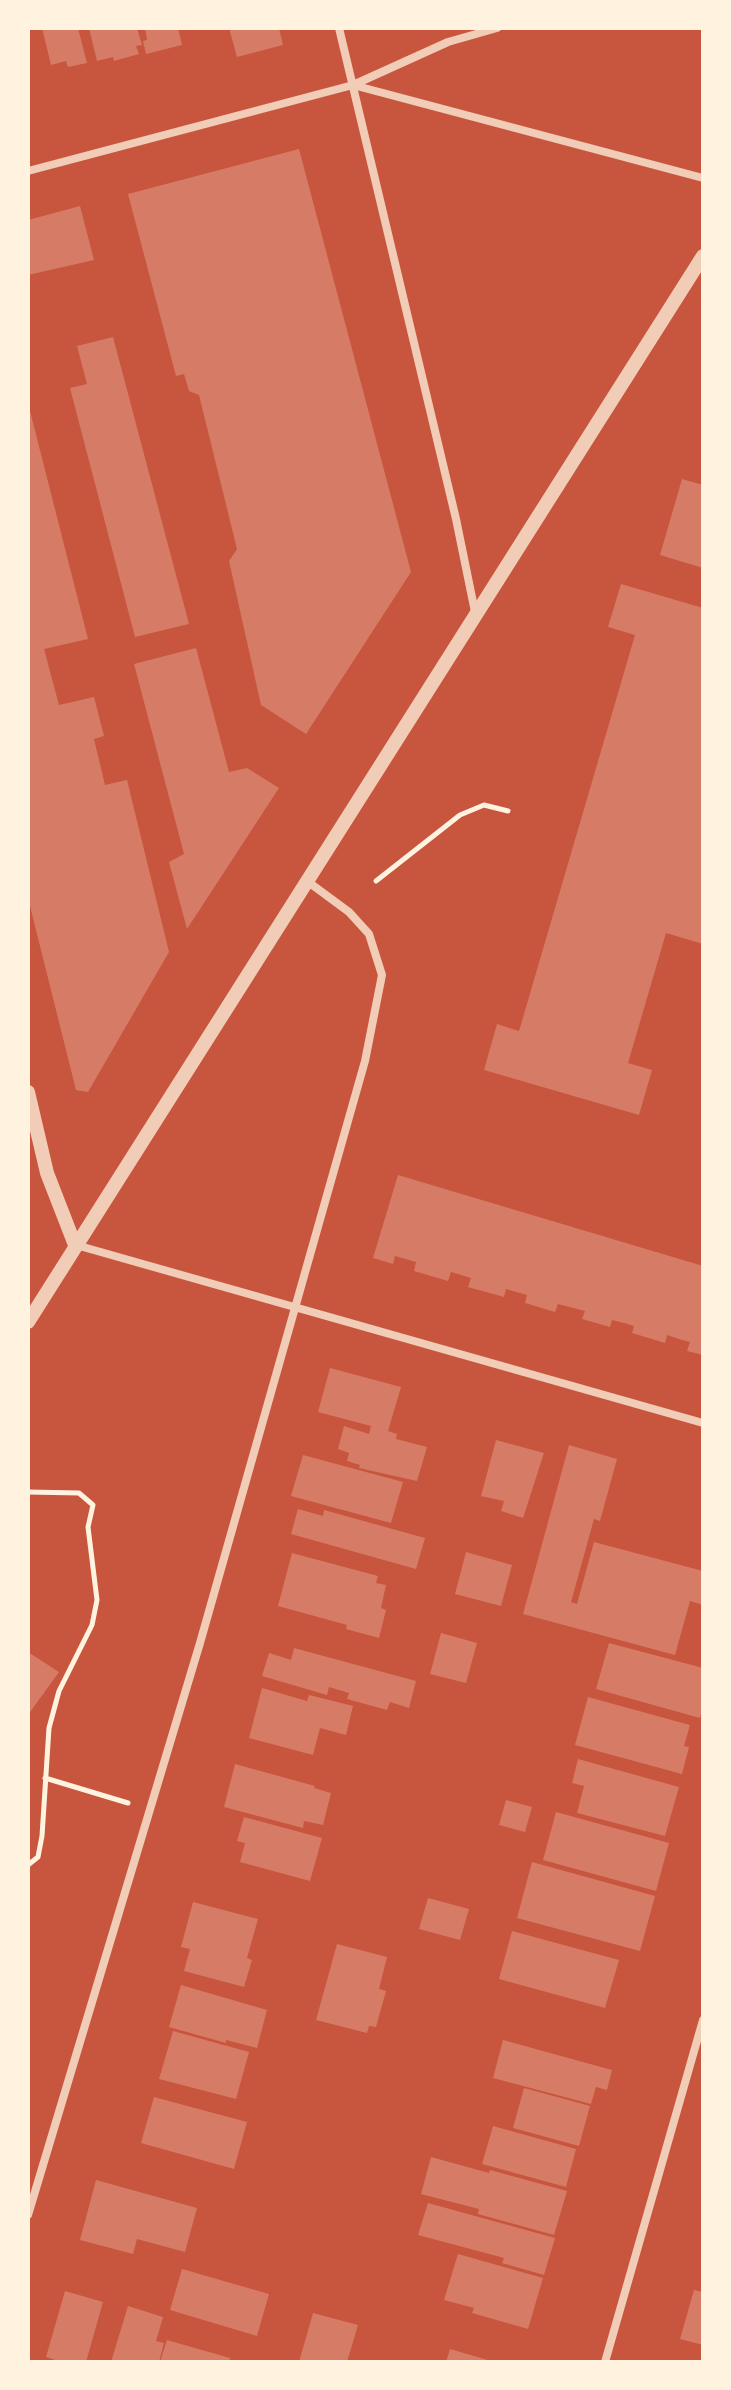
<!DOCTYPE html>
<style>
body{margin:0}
#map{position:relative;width:731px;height:2390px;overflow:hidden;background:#c8553d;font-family:"PT Sans Narrow",sans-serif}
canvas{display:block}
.frame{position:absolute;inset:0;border:30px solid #fff3e0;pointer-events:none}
</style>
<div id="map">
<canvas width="731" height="2390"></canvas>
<div class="frame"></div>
</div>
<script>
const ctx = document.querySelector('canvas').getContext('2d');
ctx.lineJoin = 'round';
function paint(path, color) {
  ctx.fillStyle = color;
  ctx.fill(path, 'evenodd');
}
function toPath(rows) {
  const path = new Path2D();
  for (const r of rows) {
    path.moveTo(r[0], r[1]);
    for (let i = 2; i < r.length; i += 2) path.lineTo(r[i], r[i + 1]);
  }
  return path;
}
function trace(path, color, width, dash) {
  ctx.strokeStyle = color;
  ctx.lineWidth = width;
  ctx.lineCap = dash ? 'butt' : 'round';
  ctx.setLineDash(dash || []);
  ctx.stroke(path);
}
paint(toPath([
 [42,28,78,28,87,63,68,67,66,61,51,65],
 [89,28,137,28,142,45,136,46,139,54,114,61,113,57,97,61],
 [145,28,178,28,182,45,146,54,143,41,147,40],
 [229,28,279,28,283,45,237,57],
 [299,149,411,572,306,734,261,705,229,561,237,549,199,395,189,391,184,374,176,376,128,194],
 [80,206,94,260,28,275,28,220],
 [113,337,189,624,135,637,70,388,87,384,77,346],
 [28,403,88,639,44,649,59,705,94,697,104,736,94,739,105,785,127,780,169,952,88,1092,76,1090,28,898],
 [682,479,703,485,703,568,660,555],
 [621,584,703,608,703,944,666,933,628,1063,652,1070,639,1115,484,1070,497,1024,519,1031,635,635,608,627],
 [196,648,229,772,247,768,279,788,187,929,169,862,184,854,134,664],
 [398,1175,703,1266,703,1355,687,1351,690,1342,679,1339,667,1335,665,1343,632,1333,634,1326,624,1323,612,1320,610,1327,582,1319,585,1311,558,1304,555,1312,525,1303,527,1295,506,1289,504,1297,468,1287,471,1278,451,1272,448,1281,414,1271,416,1262,395,1256,393,1264,373,1258],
 [330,1368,401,1387,388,1431,397,1434,396,1439,427,1447,417,1481,359,1468,360,1465,347,1461,349,1453,338,1449,344,1426,369,1434,371,1426,318,1412],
 [496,1440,544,1453,523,1518,501,1511,504,1501,481,1496],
 [569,1445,617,1459,600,1521,594,1519,571,1602,577,1604,594,1542,703,1571,703,1605,690,1601,675,1655,523,1614],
 [303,1455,403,1482,391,1523,291,1496],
 [298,1509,323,1516,324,1510,425,1538,416,1569,291,1534],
 [466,1552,512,1565,501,1606,455,1594],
 [292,1553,378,1576,376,1583,386,1585,381,1608,386,1610,379,1638,346,1629,347,1625,278,1606],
 [441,1633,477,1643,466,1683,430,1674],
 [609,1643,703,1668,703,1707,700,1718,596,1689],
 [294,1648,416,1681,409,1708,390,1702,387,1710,347,1699,349,1693,329,1687,327,1695,262,1676,269,1653,291,1660],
 [28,1652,59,1672,28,1715],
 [262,1688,307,1701,309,1695,353,1706,346,1735,320,1728,313,1755,249,1738],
 [588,1697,690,1725,684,1746,689,1747,682,1774,575,1745],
 [578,1759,679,1787,665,1836,577,1813,584,1786,572,1783],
 [235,1764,315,1786,314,1788,331,1793,323,1825,304,1821,303,1828,224,1807],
 [506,1800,532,1807,525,1832,499,1825],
 [556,1812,669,1843,656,1891,543,1860],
 [244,1817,322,1838,310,1881,240,1862,245,1843,237,1841],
 [532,1862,655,1896,640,1951,517,1918],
 [428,1898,469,1909,460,1940,419,1929],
 [193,1902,258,1919,247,1958,252,1960,244,1987,184,1971,190,1949,181,1947],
 [512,1931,619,1960,605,2008,499,1979],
 [337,1944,387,1957,379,1989,386,1991,376,2027,369,2026,367,2033,316,2020],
 [181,1985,267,2010,257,2048,226,2040,226,2043,169,2027],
 [173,2031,249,2052,236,2099,159,2079],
 [503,2040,612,2070,607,2090,596,2087,591,2104,493,2078],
 [524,2088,590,2106,579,2146,513,2128],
 [154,2097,247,2122,234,2169,141,2143],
 [493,2126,576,2149,566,2187,482,2164],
 [431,2157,489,2173,490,2170,567,2191,554,2235,478,2214,479,2209,421,2194],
 [96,2180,197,2208,185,2252,137,2239,133,2254,80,2240],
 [428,2203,555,2238,544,2275,502,2263,504,2258,418,2235],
 [458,2254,543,2278,528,2329,472,2313,474,2308,444,2300],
 [182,2269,269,2294,257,2336,170,2310],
 [694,2290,703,2292,703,2345,680,2339],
 [65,2291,103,2302,86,2362,62,2362,46,2357],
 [128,2306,163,2317,156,2341,164,2343,159,2362,111,2362],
 [313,2313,358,2325,347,2362,299,2362],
 [167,2340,230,2358,229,2362,160,2362],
 [450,2349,491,2361,491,2362,446,2362]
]), '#d67c66');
trace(toPath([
 [376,881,460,815,484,805,508,811],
 [28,1492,79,1493,93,1505,88,1527,97,1600,92,1625,59,1691,49,1728,42,1836,38,1857,28,1865],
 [45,1778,128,1803]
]), '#fff3e0', 5);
trace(toPath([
 [339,28,456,519,475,612],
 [353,85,448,42,497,28],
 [28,171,353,85,703,178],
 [76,1245,703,1423],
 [28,2215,200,1643,365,1061,382,975,369,934,349,912,307,881],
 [605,2362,703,2020]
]), '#f1ccb7', 8);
trace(toPath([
 [28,1092,47,1173,75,1245],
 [28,1322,703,256]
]), '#f1ccb7', 14);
</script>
